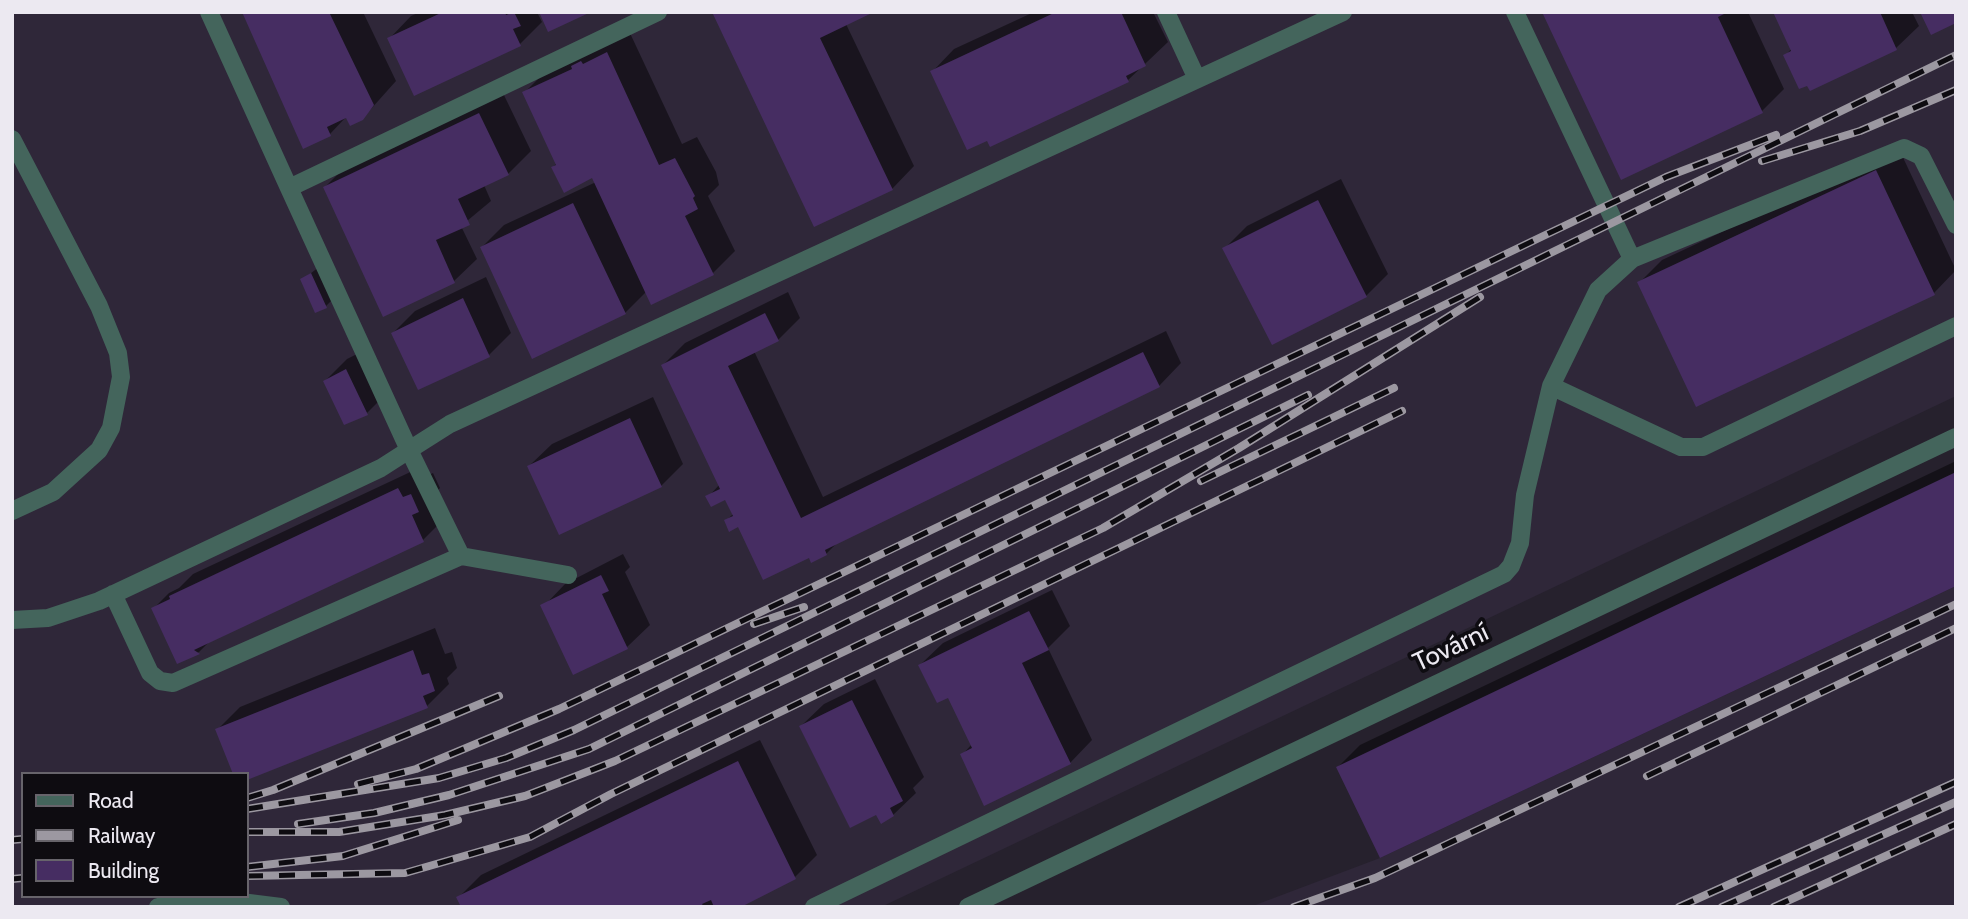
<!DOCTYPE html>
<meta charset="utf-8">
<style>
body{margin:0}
#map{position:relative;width:1968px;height:919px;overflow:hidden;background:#26212d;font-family:Cabin,sans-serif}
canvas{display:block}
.frame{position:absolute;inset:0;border:14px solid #ece9f1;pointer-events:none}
.legend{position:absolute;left:21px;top:772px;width:228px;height:126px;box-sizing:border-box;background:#0e0c11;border:2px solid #67646b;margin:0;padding:9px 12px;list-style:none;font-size:21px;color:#ece9f1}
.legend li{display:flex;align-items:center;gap:14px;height:35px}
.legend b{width:35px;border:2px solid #67646b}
</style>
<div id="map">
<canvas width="1968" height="919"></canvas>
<div class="frame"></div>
<ul class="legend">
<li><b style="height:9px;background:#44655c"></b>Road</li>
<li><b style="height:9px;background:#9c98a1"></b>Railway</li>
<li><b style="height:19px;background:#462d62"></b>Building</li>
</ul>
</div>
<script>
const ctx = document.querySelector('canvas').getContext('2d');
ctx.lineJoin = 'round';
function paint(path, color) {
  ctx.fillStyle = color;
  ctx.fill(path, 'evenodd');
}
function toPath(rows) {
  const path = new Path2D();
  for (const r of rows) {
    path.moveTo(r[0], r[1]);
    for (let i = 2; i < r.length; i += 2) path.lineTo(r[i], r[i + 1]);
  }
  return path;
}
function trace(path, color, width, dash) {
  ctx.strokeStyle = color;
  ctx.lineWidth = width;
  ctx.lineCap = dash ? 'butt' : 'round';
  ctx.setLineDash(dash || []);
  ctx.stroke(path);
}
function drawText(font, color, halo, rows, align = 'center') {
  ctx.font = font + ' Cabin,sans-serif';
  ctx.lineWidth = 7;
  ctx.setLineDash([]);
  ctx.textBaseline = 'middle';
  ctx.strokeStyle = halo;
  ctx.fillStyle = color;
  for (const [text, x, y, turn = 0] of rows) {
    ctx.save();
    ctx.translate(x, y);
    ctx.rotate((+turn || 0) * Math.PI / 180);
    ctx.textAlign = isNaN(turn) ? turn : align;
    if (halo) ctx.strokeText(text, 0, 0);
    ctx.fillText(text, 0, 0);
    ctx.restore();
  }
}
paint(toPath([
 [12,12,1956,12,1956,396,881,907,12,907],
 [23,774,247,774,247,896,23,896],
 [1956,586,1956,907,1250,907,1380,858]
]), '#2f2739');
paint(toPath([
 [243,12,363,12,396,81,362,119,347,116,330,134],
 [420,12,537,12,542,22,520,44,389,39,411,16],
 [714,12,846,24,914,166,892,189],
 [1034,12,1153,12,1168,42,1127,81,988,139,932,72,954,49],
 [1544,12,1748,12,1784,89,1762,111],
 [1775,12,1912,12,1919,26,1896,48,1811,88,1785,56,1792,48],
 [629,31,682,144,697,137,716,172,719,185,708,196,735,251,713,273,647,291,625,313,482,247,504,225,596,182,593,176,553,167,557,163,524,93,547,70],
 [502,91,531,151,508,174,484,185,491,201,461,226,477,259,454,281,325,187,347,165],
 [1899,149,1956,270,1934,293,1639,283,1662,260],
 [1341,179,1388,274,1366,296,1225,248,1247,226],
 [319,267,333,299,326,306,302,280],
 [486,277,511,333,489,355,393,333,415,311],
 [788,292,800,318,778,340,754,351,823,497,1166,331,1181,363,1159,386,839,541,826,554,812,561,810,556,726,521,734,513,726,498,708,497,720,484,663,365,685,343],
 [369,348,389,391,367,413,325,381,347,359],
 [653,397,683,464,661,486,529,466,552,444],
 [1956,461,1956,584,1338,767,1360,745],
 [421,467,426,476,433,473,440,488,434,494,445,518,423,540,212,639,199,652,178,661,153,609,169,593,179,588,193,574],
 [623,554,630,567,625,572,650,625,627,647,574,673,543,607,565,584],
 [1052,590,1070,626,1048,648,1092,740,1070,763,962,755,972,744,949,696,920,665,943,643],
 [435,628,445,654,452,652,457,668,447,678,449,684,427,706,247,778,217,730,240,707],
 [875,679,924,777,913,788,916,793,893,815,877,812,801,726,824,704],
 [760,740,817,855,795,877,737,907,463,907,458,898,481,875]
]), '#0007');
paint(toPath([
 [242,12,329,12,374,105,363,120,350,126,346,118,327,127,331,136,303,149],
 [443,12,505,12,506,15,514,12,521,26,513,29,521,46,414,96,387,38],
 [539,12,591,12,548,32],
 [712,12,874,12,820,38,893,190,814,227],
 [1056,12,1121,12,1146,66,1126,76,1129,82,990,147,987,141,967,150,930,71],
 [1542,12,1728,12,1718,17,1763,113,1621,180],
 [1773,12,1880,12,1897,50,1810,91,1807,86,1799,89,1783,55,1791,51],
 [1920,12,1956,12,1956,23,1931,35],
 [607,52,659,165,675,158,695,196,693,198,698,209,685,216,714,275,651,305,592,178,564,193,551,167,556,165,522,92,572,69,571,66,581,61,583,64],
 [479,113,509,175,458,199,470,225,436,240,455,283,383,317,323,187],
 [1876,170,1935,295,1696,407,1637,282],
 [1318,200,1367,297,1272,345,1222,248],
 [573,203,626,314,532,359,480,247],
 [311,273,327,308,315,313,300,279],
 [463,298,490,357,418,390,391,333],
 [765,313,779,341,728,366,801,518,1143,352,1160,387,825,550,827,555,811,563,809,558,763,580,738,527,729,532,724,520,733,516,725,500,711,507,705,496,720,489,661,365],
 [346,369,368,415,344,425,323,381],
 [630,418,662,487,559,535,527,466],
 [1956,472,1956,586,1380,858,1336,767],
 [398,488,403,497,411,494,419,512,412,515,424,542,194,650,200,654,177,664,151,608,170,599,169,596],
 [601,575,609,591,602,594,628,649,573,675,540,605],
 [1029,611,1049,650,1022,663,1071,764,984,806,960,754,972,748,948,698,937,703,918,665],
 [413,650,422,675,429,673,435,691,423,696,428,708,247,780,247,774,233,774,215,729],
 [852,700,903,801,890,808,894,816,881,824,876,815,850,828,799,726],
 [738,761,796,879,741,907,714,907,711,900,702,904,704,907,461,907,456,897]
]), '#462d62');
trace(toPath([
 [209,12,289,188],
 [1166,12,1197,79],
 [1515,12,1632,259],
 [12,139,99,306,118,353,121,377,111,428,99,450,53,492,12,511],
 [1551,386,1681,447,1703,447,1956,326],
 [461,556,409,450,450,424,1343,12],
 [113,594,150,673,160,681,173,683,461,556,568,575],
 [12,620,48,618,99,601,381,468,409,450,289,188,658,12],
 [158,907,233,901,281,907],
 [814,907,1504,574,1511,566,1520,543,1525,495,1551,386,1598,290,1632,259,1904,148,1921,156,1956,225],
 [968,907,1956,437]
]), '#44655c', 18);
const rail = toPath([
 [1762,161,1860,131,1956,90],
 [1201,481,1394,388],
 [754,624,804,607],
 [1647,776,1956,628],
 [358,784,416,769,559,709,1666,177,1776,135],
 [247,798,273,790,499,696],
 [247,809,439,778,506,758,574,730,1956,55],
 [298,824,374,813,449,795,589,749,1308,395],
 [247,832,339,832,445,815,525,796,615,761,1103,528,1239,448,1480,297],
 [12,840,23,839],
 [247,867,343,856,458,820],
 [247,876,405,873,530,837,611,794,1402,411],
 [12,879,23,878],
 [1294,907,1375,878,1956,604],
 [1679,907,1956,782],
 [1722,907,1956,802],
 [1774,907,1956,824]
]);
trace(rail, '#9c98a1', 8);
trace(rail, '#0e0c11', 5, [16]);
drawText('26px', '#ece9f1', '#0e0c11', [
 ["Tovární",1451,648,-25]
]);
</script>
